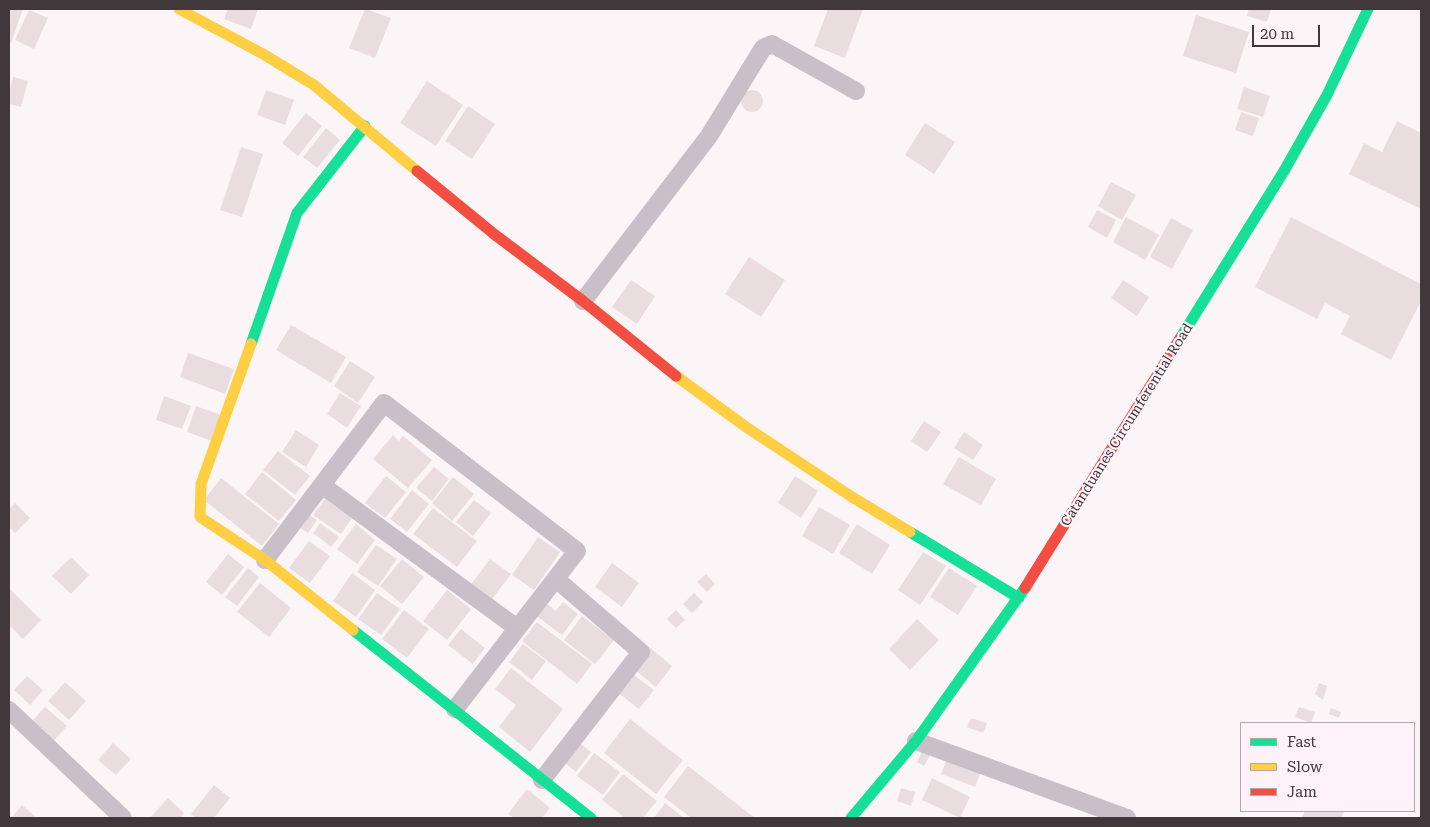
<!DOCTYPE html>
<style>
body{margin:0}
#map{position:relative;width:1430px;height:827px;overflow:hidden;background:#fbf5f8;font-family:"Roboto Serif",serif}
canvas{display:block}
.frame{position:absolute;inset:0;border:10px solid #40383b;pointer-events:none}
.legend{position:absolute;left:1240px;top:722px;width:175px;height:90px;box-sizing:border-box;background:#fef2f8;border:1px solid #b2a8ac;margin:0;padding:6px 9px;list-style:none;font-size:15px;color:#40383b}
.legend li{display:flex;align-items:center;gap:10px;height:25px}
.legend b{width:25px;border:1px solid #b2a8ac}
.scale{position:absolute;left:1252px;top:25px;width:68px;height:22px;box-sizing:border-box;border:2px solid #40383b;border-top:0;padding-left:6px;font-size:15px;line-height:18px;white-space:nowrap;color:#40383b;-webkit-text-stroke:4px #fef2f8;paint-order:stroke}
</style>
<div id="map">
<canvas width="1430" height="827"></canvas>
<div class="frame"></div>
<ul class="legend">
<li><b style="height:6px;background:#16e098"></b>Fast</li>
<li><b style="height:6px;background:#ffcf43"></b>Slow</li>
<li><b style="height:6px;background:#f24e42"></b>Jam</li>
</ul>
<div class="scale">20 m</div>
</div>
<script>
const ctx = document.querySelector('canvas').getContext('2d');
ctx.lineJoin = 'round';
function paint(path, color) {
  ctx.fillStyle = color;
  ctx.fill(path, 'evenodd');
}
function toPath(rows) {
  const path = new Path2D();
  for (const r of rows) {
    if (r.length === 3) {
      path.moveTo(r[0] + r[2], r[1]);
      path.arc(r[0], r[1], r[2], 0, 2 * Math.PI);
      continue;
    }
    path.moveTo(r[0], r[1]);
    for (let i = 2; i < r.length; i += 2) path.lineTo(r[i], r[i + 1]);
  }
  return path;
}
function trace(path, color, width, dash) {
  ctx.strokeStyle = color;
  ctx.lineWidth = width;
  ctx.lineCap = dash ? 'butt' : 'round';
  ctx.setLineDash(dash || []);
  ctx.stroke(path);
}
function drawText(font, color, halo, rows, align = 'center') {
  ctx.font = font + ' "Roboto Serif",serif';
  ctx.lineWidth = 4.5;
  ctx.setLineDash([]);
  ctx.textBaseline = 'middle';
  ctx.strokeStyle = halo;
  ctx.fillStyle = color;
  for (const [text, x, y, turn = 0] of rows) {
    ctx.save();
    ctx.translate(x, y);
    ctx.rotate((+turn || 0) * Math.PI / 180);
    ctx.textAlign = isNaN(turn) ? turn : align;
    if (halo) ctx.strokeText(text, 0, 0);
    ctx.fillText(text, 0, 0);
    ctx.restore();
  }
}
paint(toPath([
 [9,9,23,9,11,43,9,43],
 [228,9,258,9,251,29,224,19],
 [365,9,391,18,375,58,349,48],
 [828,9,863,9,845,58,814,46],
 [1249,9,1271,9,1267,22,1247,16],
 [29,10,48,18,34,49,15,40],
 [1196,15,1249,32,1236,73,1183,56],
 [13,77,28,81,21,107,9,104,9,93],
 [427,81,463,105,436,146,400,123],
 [1244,87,1270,96,1263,117,1237,109],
 [752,101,11],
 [266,90,294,100,285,125,257,115],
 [468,106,495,124,472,159,445,141],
 [1241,112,1259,118,1253,136,1235,130],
 [306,113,322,126,298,156,282,143],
 [1397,121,1421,133,1421,209,1349,174,1364,143,1382,152],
 [925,123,955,142,934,174,905,155],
 [326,128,340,140,317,168,303,157],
 [241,147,263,154,242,217,220,210],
 [1111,182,1136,195,1122,220,1098,206],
 [1097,210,1116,220,1107,238,1088,227],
 [1126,217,1159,235,1145,260,1113,242],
 [1291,217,1421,284,1421,301,1391,360,1341,334,1350,316,1325,303,1317,319,1255,287],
 [1171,218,1193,230,1172,269,1150,257],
 [749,257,785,280,761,317,725,294],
 [631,280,655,296,637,324,612,307],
 [1123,280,1149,297,1137,316,1111,298],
 [291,325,346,357,331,383,276,350],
 [188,353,234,369,225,394,180,377],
 [350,361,375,377,358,403,334,386],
 [340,393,361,406,347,428,327,414],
 [164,396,191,406,182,429,156,420],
 [196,406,221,415,212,441,187,432],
 [924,421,941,432,927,452,911,441],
 [296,430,319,445,306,467,282,452],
 [964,432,983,445,973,460,954,448],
 [393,435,399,441,403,436,432,460,408,488,373,459],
 [278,451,310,476,295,495,263,470],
 [959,457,996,479,981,505,943,484],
 [434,467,449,479,432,501,416,488],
 [262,472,296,500,279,521,245,494],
 [386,476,406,492,385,518,365,503],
 [795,476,818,491,801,518,778,503],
 [453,477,474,494,452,521,432,503],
 [221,478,279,524,262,546,204,500],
 [412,490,429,504,407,532,390,519],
 [325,499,352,518,341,534,313,515],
 [474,500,491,513,473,536,456,522],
 [15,503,30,518,15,533,9,527,9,509],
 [819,507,850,525,833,554,802,536],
 [433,508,477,541,457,567,413,534],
 [307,513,317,520,308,533,298,526],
 [320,523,339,537,331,547,313,533],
 [356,524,375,540,357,564,337,549],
 [857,524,890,545,872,574,839,553],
 [538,537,560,552,534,590,512,575],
 [309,541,330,556,310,583,289,568],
 [376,545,397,559,378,586,357,572],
 [923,552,946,566,920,605,898,590],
 [228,554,244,567,222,595,206,582],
 [71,557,89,575,71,594,52,576],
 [402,559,424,577,402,604,380,586],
 [490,559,511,574,489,603,469,587],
 [612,563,639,583,622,607,595,587],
 [248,568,259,577,237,606,225,597],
 [949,568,977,586,958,615,930,597],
 [352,573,375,590,356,617,333,601],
 [706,574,715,584,707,592,697,582],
 [260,583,291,608,269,637,237,612],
 [9,588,41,620,23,639,9,625],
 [447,590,471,609,447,640,423,621],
 [377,593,400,609,381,635,358,619],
 [694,593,703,602,692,613,683,604],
 [545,602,556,611,563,602,578,614,562,635,535,615],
 [404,610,429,629,407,658,382,639],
 [676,610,685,620,676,628,667,619],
 [582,616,614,640,595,664,564,640],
 [917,619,939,640,910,670,889,649],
 [537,622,592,664,577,684,522,641],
 [461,629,485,648,473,664,448,645],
 [523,644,546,661,532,680,509,662],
 [647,645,672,666,656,687,630,666],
 [511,668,563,709,530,752,499,727,516,705,495,689],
 [630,672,654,690,639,709,616,691],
 [27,676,43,690,30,705,14,690],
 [65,682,86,701,69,720,48,701],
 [1319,683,1327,686,1323,700,1315,694],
 [45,707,67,726,52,743,30,723],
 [1299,707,1315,712,1311,723,1295,717],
 [1331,708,1341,712,1339,718,1329,714],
 [971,718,987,723,983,733,967,727],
 [630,719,683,760,656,794,604,753],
 [577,741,591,752,576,772,562,761],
 [113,743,131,759,116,775,98,760],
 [923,749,931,753,924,766,917,762],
 [594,753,620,772,603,795,577,776],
 [949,754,982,768,975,787,941,774],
 [688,766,755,818,691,818,664,797],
 [623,774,657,801,643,818,625,818,602,800],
 [932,778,970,797,960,818,922,800],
 [214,785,230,798,214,818,196,818,191,814],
 [901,788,915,792,911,806,897,801],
 [527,789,550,808,542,818,514,818,508,814],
 [168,798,184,813,180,818,150,818],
 [665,803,684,818,654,818],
 [22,805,37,818,11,818],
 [1305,811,1344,811,1341,818,1302,818]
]), '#eadddf');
trace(toPath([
 [583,301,709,136,763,48,772,44,856,91],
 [323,486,517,628],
 [265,560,384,403,577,551,455,709],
 [9,710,123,818],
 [916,741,1127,818],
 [542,780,641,652,556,579]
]), '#c9bfc8', 18);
trace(toPath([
 [1181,337,1284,171,1327,95,1368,9],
 [251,344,297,213,365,126],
 [910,532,1019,598],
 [353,630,591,818],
 [851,818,916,741,1025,588]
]), '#16e098', 11);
trace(toPath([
 [179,9,263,54,314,85,417,171],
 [251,344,201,484,200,517,265,560,353,630],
 [676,376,746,427,852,497,910,532]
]), '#ffcf43', 11);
trace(toPath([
 [417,171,494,234,583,301,676,376],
 [1025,588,1181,337]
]), '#f24e42', 11);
drawText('14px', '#40383b', '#fef2f8', [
 ["Catanduanes Circumferential Road",1127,425,-58]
]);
</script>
